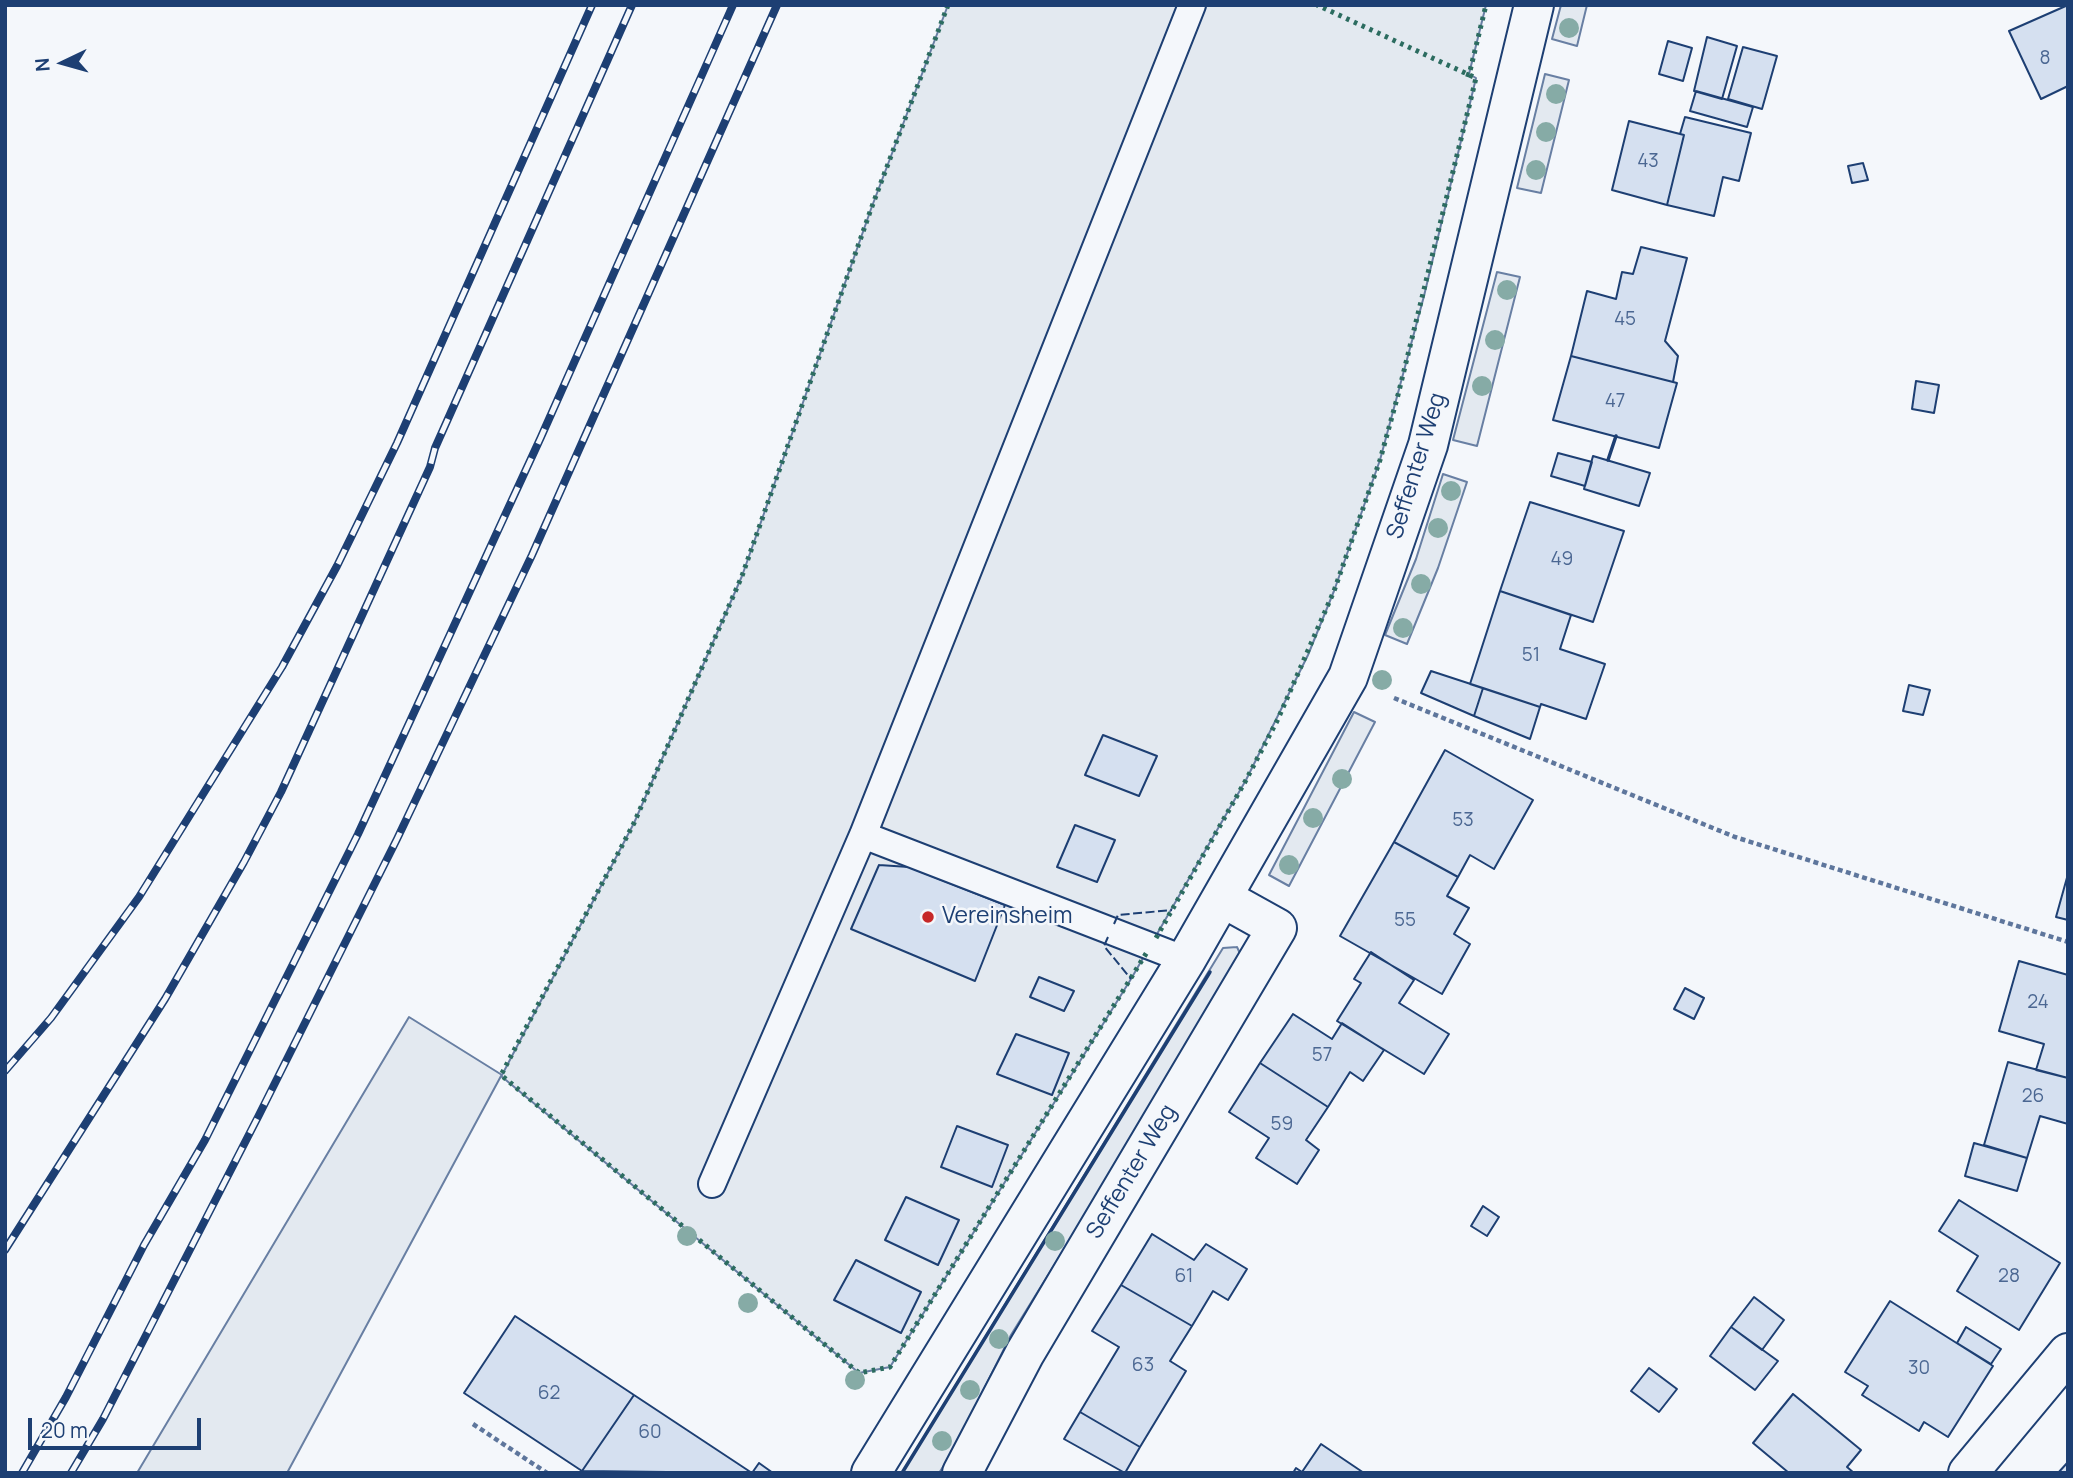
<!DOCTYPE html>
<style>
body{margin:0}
#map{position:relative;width:2073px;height:1478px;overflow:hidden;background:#f4f7fb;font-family:Manrope,sans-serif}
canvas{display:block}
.frame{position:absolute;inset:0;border:7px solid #1d3f73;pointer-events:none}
.north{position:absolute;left:28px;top:28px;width:70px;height:70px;-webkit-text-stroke:5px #f4f7fb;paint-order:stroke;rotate:265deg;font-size:19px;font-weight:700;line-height:28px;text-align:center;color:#1d3f73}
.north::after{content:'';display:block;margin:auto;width:24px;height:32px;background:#1d3f73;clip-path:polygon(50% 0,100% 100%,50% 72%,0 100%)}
.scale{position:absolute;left:28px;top:1418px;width:173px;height:32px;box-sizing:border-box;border:4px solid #1d3f73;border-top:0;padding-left:9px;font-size:21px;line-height:24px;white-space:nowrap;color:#1d3f73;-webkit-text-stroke:5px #f4f7fb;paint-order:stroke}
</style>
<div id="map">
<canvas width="2073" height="1478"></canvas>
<div class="frame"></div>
<div class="north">N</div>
<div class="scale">20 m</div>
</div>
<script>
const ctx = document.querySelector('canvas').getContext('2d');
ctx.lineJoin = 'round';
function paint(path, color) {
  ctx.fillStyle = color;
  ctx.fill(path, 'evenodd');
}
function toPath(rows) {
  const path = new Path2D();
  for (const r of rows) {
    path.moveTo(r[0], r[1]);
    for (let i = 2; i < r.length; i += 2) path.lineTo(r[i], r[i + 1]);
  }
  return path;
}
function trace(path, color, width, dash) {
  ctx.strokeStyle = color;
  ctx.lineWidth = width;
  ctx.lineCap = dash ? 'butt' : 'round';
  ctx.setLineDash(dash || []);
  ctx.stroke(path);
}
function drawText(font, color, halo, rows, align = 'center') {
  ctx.font = font + ' Manrope,sans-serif';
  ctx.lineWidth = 5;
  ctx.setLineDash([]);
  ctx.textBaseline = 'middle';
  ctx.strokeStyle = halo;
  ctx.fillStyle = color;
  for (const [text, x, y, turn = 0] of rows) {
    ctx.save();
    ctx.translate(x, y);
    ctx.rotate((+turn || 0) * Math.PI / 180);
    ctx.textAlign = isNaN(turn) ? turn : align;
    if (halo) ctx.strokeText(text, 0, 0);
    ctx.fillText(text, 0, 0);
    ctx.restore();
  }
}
const green = toPath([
 [948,5,1486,5,1469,74,1476,78,1424,296,1380,460,1334,591,1308,655,1246,780,1131,979,890,1367,859,1373,501,1076,287,1473,137,1473,409,1017,502,1075,634,823,742,576,871,209,948,5],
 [1561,5,1587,5,1577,46,1552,39,1561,5],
 [1545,74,1569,80,1541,193,1517,188,1545,74],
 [1497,272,1520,277,1477,446,1453,440,1497,272],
 [1443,474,1467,482,1438,568,1407,644,1385,635,1416,559,1443,474],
 [1354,712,1375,722,1289,886,1269,875,1354,712],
 [1237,947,1243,960,1011,1335,952,1453,939,1473,902,1473,1223,948,1237,947]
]);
paint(green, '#e3e9f0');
trace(green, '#687fa3', 2);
const building = toPath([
 [2068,5,2068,86,2041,99,2009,31,2068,5],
 [1707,37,1737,46,1722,99,1694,91,1707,37],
 [1668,41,1692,48,1683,81,1659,74,1668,41],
 [1743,47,1777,56,1762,109,1728,99,1743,47],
 [1696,91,1753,107,1747,127,1690,111,1696,91],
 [1685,117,1751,133,1739,181,1723,177,1714,216,1667,205,1684,135,1680,134,1685,117],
 [1629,121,1684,135,1667,205,1612,190,1629,121],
 [1863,163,1868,180,1852,183,1848,166,1863,163],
 [1641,247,1687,258,1665,341,1678,356,1673,382,1571,356,1587,291,1616,299,1622,272,1633,274,1641,247],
 [1571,356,1677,383,1659,448,1553,420,1571,356],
 [1916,381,1939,385,1934,413,1912,409,1916,381],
 [1558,453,1592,462,1585,486,1551,476,1558,453],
 [1593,456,1650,473,1639,506,1584,489,1593,456],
 [1530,502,1624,531,1593,622,1500,591,1530,502],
 [1500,591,1571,615,1560,649,1605,664,1586,719,1541,704,1540,707,1470,684,1500,591],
 [1431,671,1483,688,1474,716,1421,693,1431,671],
 [1909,685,1930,690,1923,715,1903,711,1909,685],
 [1483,688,1540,707,1530,739,1474,716,1483,688],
 [1103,735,1157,756,1139,796,1085,775,1103,735],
 [1445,750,1533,800,1494,869,1470,855,1458,877,1394,842,1445,750],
 [1075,825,1115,840,1097,882,1057,867,1075,825],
 [1394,842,1458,877,1447,896,1469,908,1454,934,1470,944,1442,994,1340,936,1394,842],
 [879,865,909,867,1005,905,975,981,851,929,879,865],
 [2068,874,2068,920,2056,917,2068,874],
 [1371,952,1414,980,1399,1003,1449,1034,1424,1074,1337,1021,1361,983,1354,979,1371,952],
 [2019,961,2068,975,2068,1078,2036,1070,2044,1044,1999,1031,2019,961],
 [1039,977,1074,991,1064,1011,1030,997,1039,977],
 [1685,988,1704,998,1694,1019,1674,1009,1685,988],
 [1293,1014,1332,1039,1342,1023,1384,1050,1363,1081,1350,1072,1328,1107,1260,1063,1293,1014],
 [1016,1034,1069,1053,1052,1095,997,1074,1016,1034],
 [2008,1062,2068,1078,2068,1124,2040,1116,2027,1158,1984,1145,2008,1062],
 [1260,1063,1328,1107,1306,1140,1319,1150,1297,1184,1256,1158,1269,1138,1229,1112,1260,1063],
 [957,1126,1008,1145,992,1187,941,1167,957,1126],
 [1974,1143,2027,1158,2017,1191,1965,1176,1974,1143],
 [906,1197,959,1220,938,1265,885,1240,906,1197],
 [1959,1200,2060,1263,2019,1330,1957,1291,1978,1256,1939,1231,1959,1200],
 [1483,1206,1499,1217,1487,1236,1471,1226,1483,1206],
 [1152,1234,1194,1260,1206,1244,1247,1269,1228,1300,1213,1291,1192,1326,1121,1285,1152,1234],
 [856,1260,921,1292,901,1333,834,1300,856,1260],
 [1121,1285,1192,1326,1170,1361,1186,1371,1140,1447,1080,1412,1119,1347,1092,1331,1121,1285],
 [1754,1297,1784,1320,1762,1350,1731,1327,1754,1297],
 [1890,1301,1993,1366,1948,1437,1924,1422,1919,1431,1862,1395,1868,1386,1845,1372,1890,1301],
 [515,1316,634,1395,582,1471,464,1393,515,1316],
 [1731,1327,1778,1361,1755,1390,1710,1356,1731,1327],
 [1966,1327,2001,1349,1991,1364,1957,1343,1966,1327],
 [1649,1368,1677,1389,1659,1412,1631,1391,1649,1368],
 [1793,1394,1861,1450,1847,1467,1854,1473,1789,1473,1753,1443,1793,1394],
 [634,1395,752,1473,582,1471,634,1395],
 [1080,1412,1140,1447,1125,1473,1064,1439,1080,1412],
 [1321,1444,1364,1473,1293,1473,1296,1468,1302,1472,1321,1444],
 [2068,1462,2068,1473,2058,1473,2068,1462],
 [759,1463,773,1473,752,1473,759,1463]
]);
paint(building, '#d5e0f0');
trace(building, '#1d3f73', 2);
const lane = toPath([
 [863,835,1186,960],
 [712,1184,863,835,1192,5]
]);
const street = toPath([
 [962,1473,1025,1353,1277,928,1223,898],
 [1968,1473,2068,1353]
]);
const secondary = toPath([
 [871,1473,1186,960,1348,677,1428,445,1534,5]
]);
trace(lane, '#1d3f73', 30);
trace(street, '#1d3f73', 42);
trace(secondary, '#1d3f73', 42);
trace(toPath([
 [1394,698,1735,837,2068,942],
 [473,1424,547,1473]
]), '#5e769c', 4.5, [5, 3.5]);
trace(lane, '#f4f7fb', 26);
trace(street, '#f4f7fb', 38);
trace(secondary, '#f4f7fb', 38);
const rail = toPath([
 [5,1071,51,1018,139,897,282,667,337,566,397,443,592,5],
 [5,1250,165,999,244,862,281,792,430,467,435,448,632,5],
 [22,1473,66,1397,144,1245,205,1140,358,834,541,437,733,5],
 [71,1473,103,1419,258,1117,397,839,532,555,777,5]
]);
trace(rail, '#1d3f73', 8);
trace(rail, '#f4f7fb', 5, [16]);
trace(toPath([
 [948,5,871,209,742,576,634,823,501,1075,859,1373,890,1367,1147,952],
 [1466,74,1469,75,1486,5],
 [1156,938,1246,780,1278,719,1334,591,1380,460,1398,395,1476,78,1317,5]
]), '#2c6c60', 5, [3.5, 5]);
trace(toPath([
 [1114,924,1118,915,1172,910],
 [1108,937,1104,946,1131,979]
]), '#1d3f73', 2, [9, 3.5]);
trace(toPath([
 [1608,460,1616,436],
 [902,1473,1210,972]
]), '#1d3f73', 3.5);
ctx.fillStyle = '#86aba6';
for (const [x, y] of [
 [1569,28],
 [1556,94],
 [1546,132],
 [1536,170],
 [1507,290],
 [1495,340],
 [1482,386],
 [1451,491],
 [1438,528],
 [1421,584],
 [1403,628],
 [1382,680],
 [1342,779],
 [1313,818],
 [1289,865],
 [687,1236],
 [1055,1241],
 [748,1303],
 [999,1339],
 [855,1380],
 [970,1390],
 [942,1441]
]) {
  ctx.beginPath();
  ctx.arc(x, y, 10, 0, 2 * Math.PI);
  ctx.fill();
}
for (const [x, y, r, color] of [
 [928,917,7,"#c62828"]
]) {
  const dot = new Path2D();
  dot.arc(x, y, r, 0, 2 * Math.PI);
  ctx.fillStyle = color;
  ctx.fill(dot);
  trace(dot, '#f4f7fb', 2.5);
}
drawText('19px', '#4b6792', null, [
 ["8",2045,59],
 ["43",1648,162],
 ["45",1625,320],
 ["47",1615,402],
 ["49",1562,560],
 ["51",1531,656],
 ["53",1463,821],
 ["55",1405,921],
 ["24",2038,1003],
 ["57",1322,1056],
 ["26",2033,1097],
 ["59",1282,1125],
 ["61",1184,1277],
 ["28",2009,1277],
 ["63",1143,1366],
 ["30",1919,1369],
 ["62",549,1394],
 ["60",650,1433]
]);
drawText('23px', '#1d3f73', '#f4f7fb', [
 ["Seffenter Weg",1417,466,-73],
 ["Seffenter Weg",1132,1172,-59]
]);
drawText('23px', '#1d3f73', '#f4f7fb', [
 ["Vereinsheim",942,917]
], 'left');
</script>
